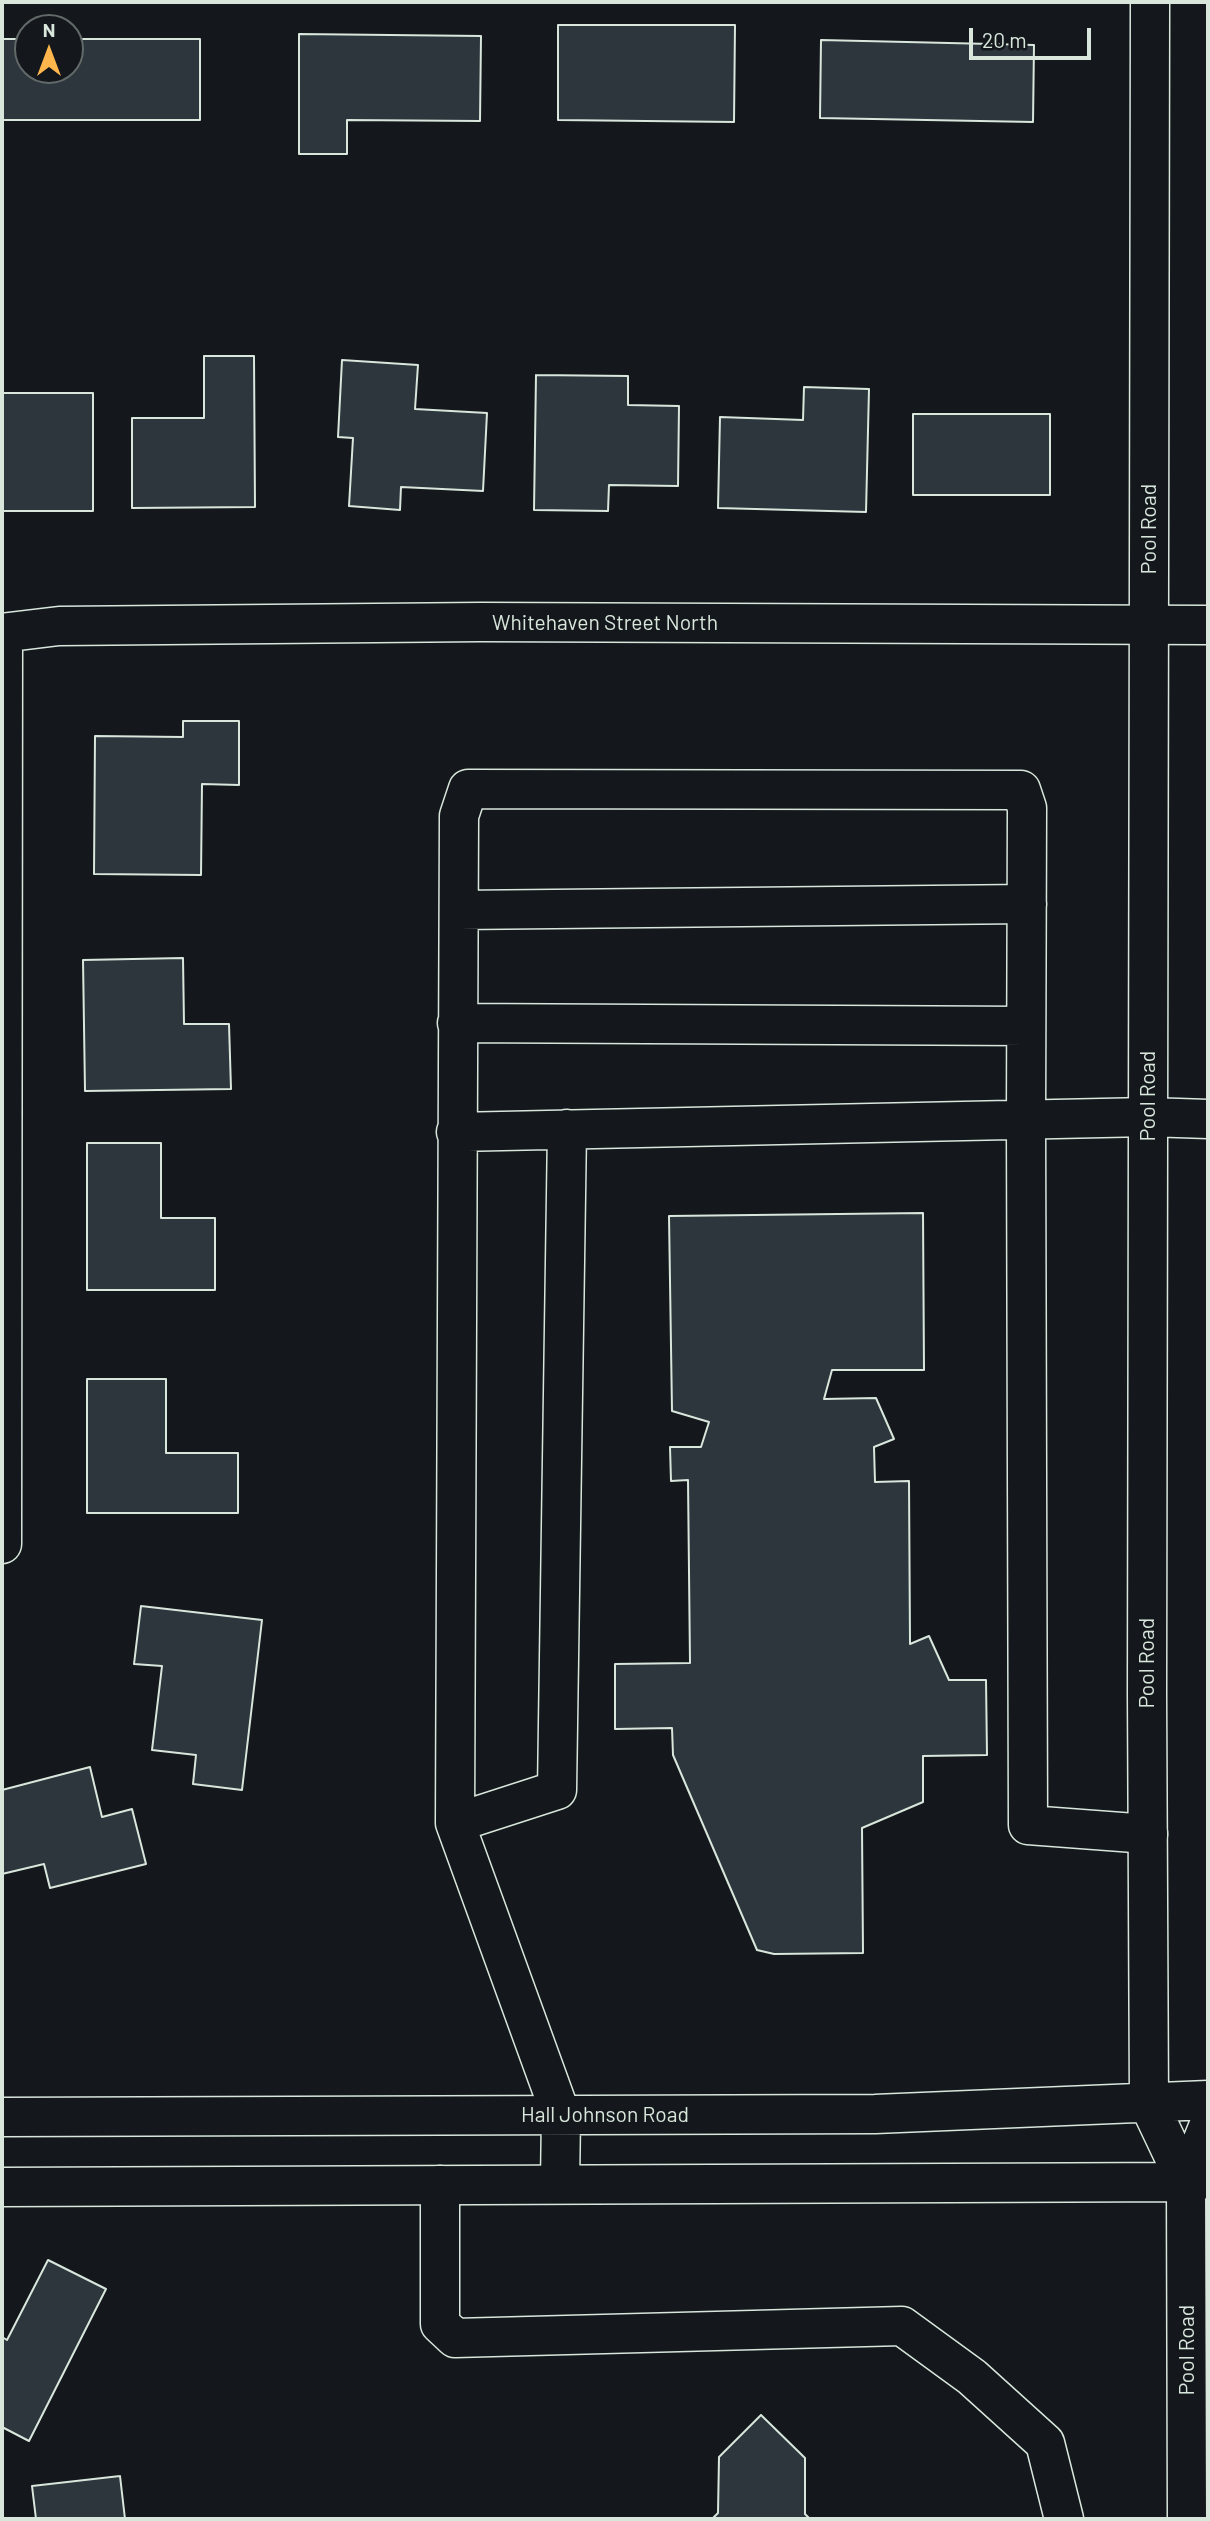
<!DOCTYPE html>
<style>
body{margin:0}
#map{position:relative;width:1210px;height:2521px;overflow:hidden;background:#14181c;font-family:Barlow,sans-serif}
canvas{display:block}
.frame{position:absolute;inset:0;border:4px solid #d8e6dc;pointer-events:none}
.north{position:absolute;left:14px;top:14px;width:70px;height:70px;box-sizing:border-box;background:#14181c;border:2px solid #626a69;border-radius:50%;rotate:0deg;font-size:19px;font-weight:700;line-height:28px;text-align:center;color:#d8e6dc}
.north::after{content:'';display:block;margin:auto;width:24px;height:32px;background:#ffb74d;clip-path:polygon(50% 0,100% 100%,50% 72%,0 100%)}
.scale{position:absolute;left:969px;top:28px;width:122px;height:32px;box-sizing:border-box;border:4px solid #d8e6dc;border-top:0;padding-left:9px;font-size:21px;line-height:24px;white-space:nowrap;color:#d8e6dc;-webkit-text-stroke:5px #14181c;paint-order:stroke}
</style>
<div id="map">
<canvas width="1210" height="2521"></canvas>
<div class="frame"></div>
<div class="north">N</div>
<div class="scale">20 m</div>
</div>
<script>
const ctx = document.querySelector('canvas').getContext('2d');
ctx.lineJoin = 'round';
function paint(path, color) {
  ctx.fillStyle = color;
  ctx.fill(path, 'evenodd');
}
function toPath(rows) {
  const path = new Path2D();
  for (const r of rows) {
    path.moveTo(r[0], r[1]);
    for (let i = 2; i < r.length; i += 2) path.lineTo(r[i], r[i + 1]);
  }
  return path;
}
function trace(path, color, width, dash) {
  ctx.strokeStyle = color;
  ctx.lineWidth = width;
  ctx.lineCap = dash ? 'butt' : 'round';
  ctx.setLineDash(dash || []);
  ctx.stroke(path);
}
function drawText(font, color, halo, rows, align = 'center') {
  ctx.font = font + ' Barlow,sans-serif';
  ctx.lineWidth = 5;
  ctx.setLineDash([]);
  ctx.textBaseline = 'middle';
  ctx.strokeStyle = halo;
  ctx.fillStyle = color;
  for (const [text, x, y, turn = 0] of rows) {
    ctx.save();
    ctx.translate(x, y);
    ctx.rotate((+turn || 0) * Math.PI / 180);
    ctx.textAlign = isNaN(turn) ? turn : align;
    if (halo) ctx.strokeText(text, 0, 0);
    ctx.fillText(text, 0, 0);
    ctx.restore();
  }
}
const building = toPath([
 [558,25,735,25,734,122,558,120,558,25],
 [299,34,481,36,480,121,347,120,347,154,299,154,299,34],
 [2,39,28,39,28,70,70,70,70,39,200,39,200,120,2,120,2,39],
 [821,40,1034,45,1033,122,820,118,821,40],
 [204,356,254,356,255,507,132,508,132,418,204,418,204,356],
 [342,360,418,365,415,409,487,413,483,491,401,487,400,510,349,506,353,438,338,437,342,360],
 [536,375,628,376,628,405,679,406,678,486,609,485,608,511,534,510,536,375],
 [804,387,869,389,866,512,718,508,720,417,803,420,804,387],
 [2,393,93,393,93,511,2,511,2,393],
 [913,414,1050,414,1050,495,913,495,913,414],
 [183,721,239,721,239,785,202,784,201,875,94,874,95,736,183,737,183,721],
 [183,958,184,1024,229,1024,231,1089,85,1091,83,960,183,958],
 [87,1143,161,1143,161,1218,215,1218,215,1290,87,1290,87,1143],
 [923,1213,924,1370,832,1370,824,1399,876,1398,894,1439,874,1447,875,1482,909,1481,910,1644,929,1636,949,1680,986,1680,987,1755,923,1756,923,1802,862,1828,863,1953,774,1954,757,1950,673,1755,672,1728,615,1729,615,1664,690,1663,688,1480,671,1481,670,1447,701,1447,709,1422,672,1411,669,1216,923,1213],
 [87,1379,166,1379,166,1453,238,1453,238,1513,87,1513,87,1379],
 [141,1606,262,1620,242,1790,193,1784,196,1755,152,1750,162,1666,134,1664,141,1606],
 [90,1767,102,1817,132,1809,146,1864,50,1888,44,1864,2,1874,2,1790,90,1767],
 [48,2260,106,2289,29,2441,2,2427,2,2337,7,2340,48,2260],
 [761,2415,805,2458,805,2514,810,2519,712,2519,718,2513,719,2457,761,2415],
 [120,2476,125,2519,36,2519,32,2486,120,2476]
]);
paint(building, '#2c363c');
trace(building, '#d8e6dc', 2);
const minor = toPath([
 [2,633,59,626,481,622,1208,625],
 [459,910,1027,904],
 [457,1023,1026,1026],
 [456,1132,1148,1117],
 [2,1544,3,633],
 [455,1823,557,1790,567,1129],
 [561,2115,455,1823,459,816,468,789,1021,790,1027,808,1026,1120,1028,1825,1148,1834],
 [440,2185,440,2324,455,2338,902,2326,972,2377,1045,2443,1064,2519]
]);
const major = toPath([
 [1150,2,1147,1692,1149,2104,1186,2182],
 [1148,1117,1208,1119],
 [2,2117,875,2114,1208,2100],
 [560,2184,561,2115],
 [2,2187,1186,2182,1207,2179],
 [1187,2519,1186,2182,1208,2127]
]);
trace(minor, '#d8e6dc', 41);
trace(major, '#d8e6dc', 41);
trace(minor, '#14181c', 38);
trace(major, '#14181c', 38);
drawText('21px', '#d8e6dc', '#14181c', [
 ["Pool Road",1149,529,-90],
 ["Whitehaven Street North",605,623],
 ["Pool Road",1148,1096,-90],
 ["Pool Road",1147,1663,-90],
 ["Hall Johnson Road",605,2115],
 ["Pool Road",1187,2350,-90]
]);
</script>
